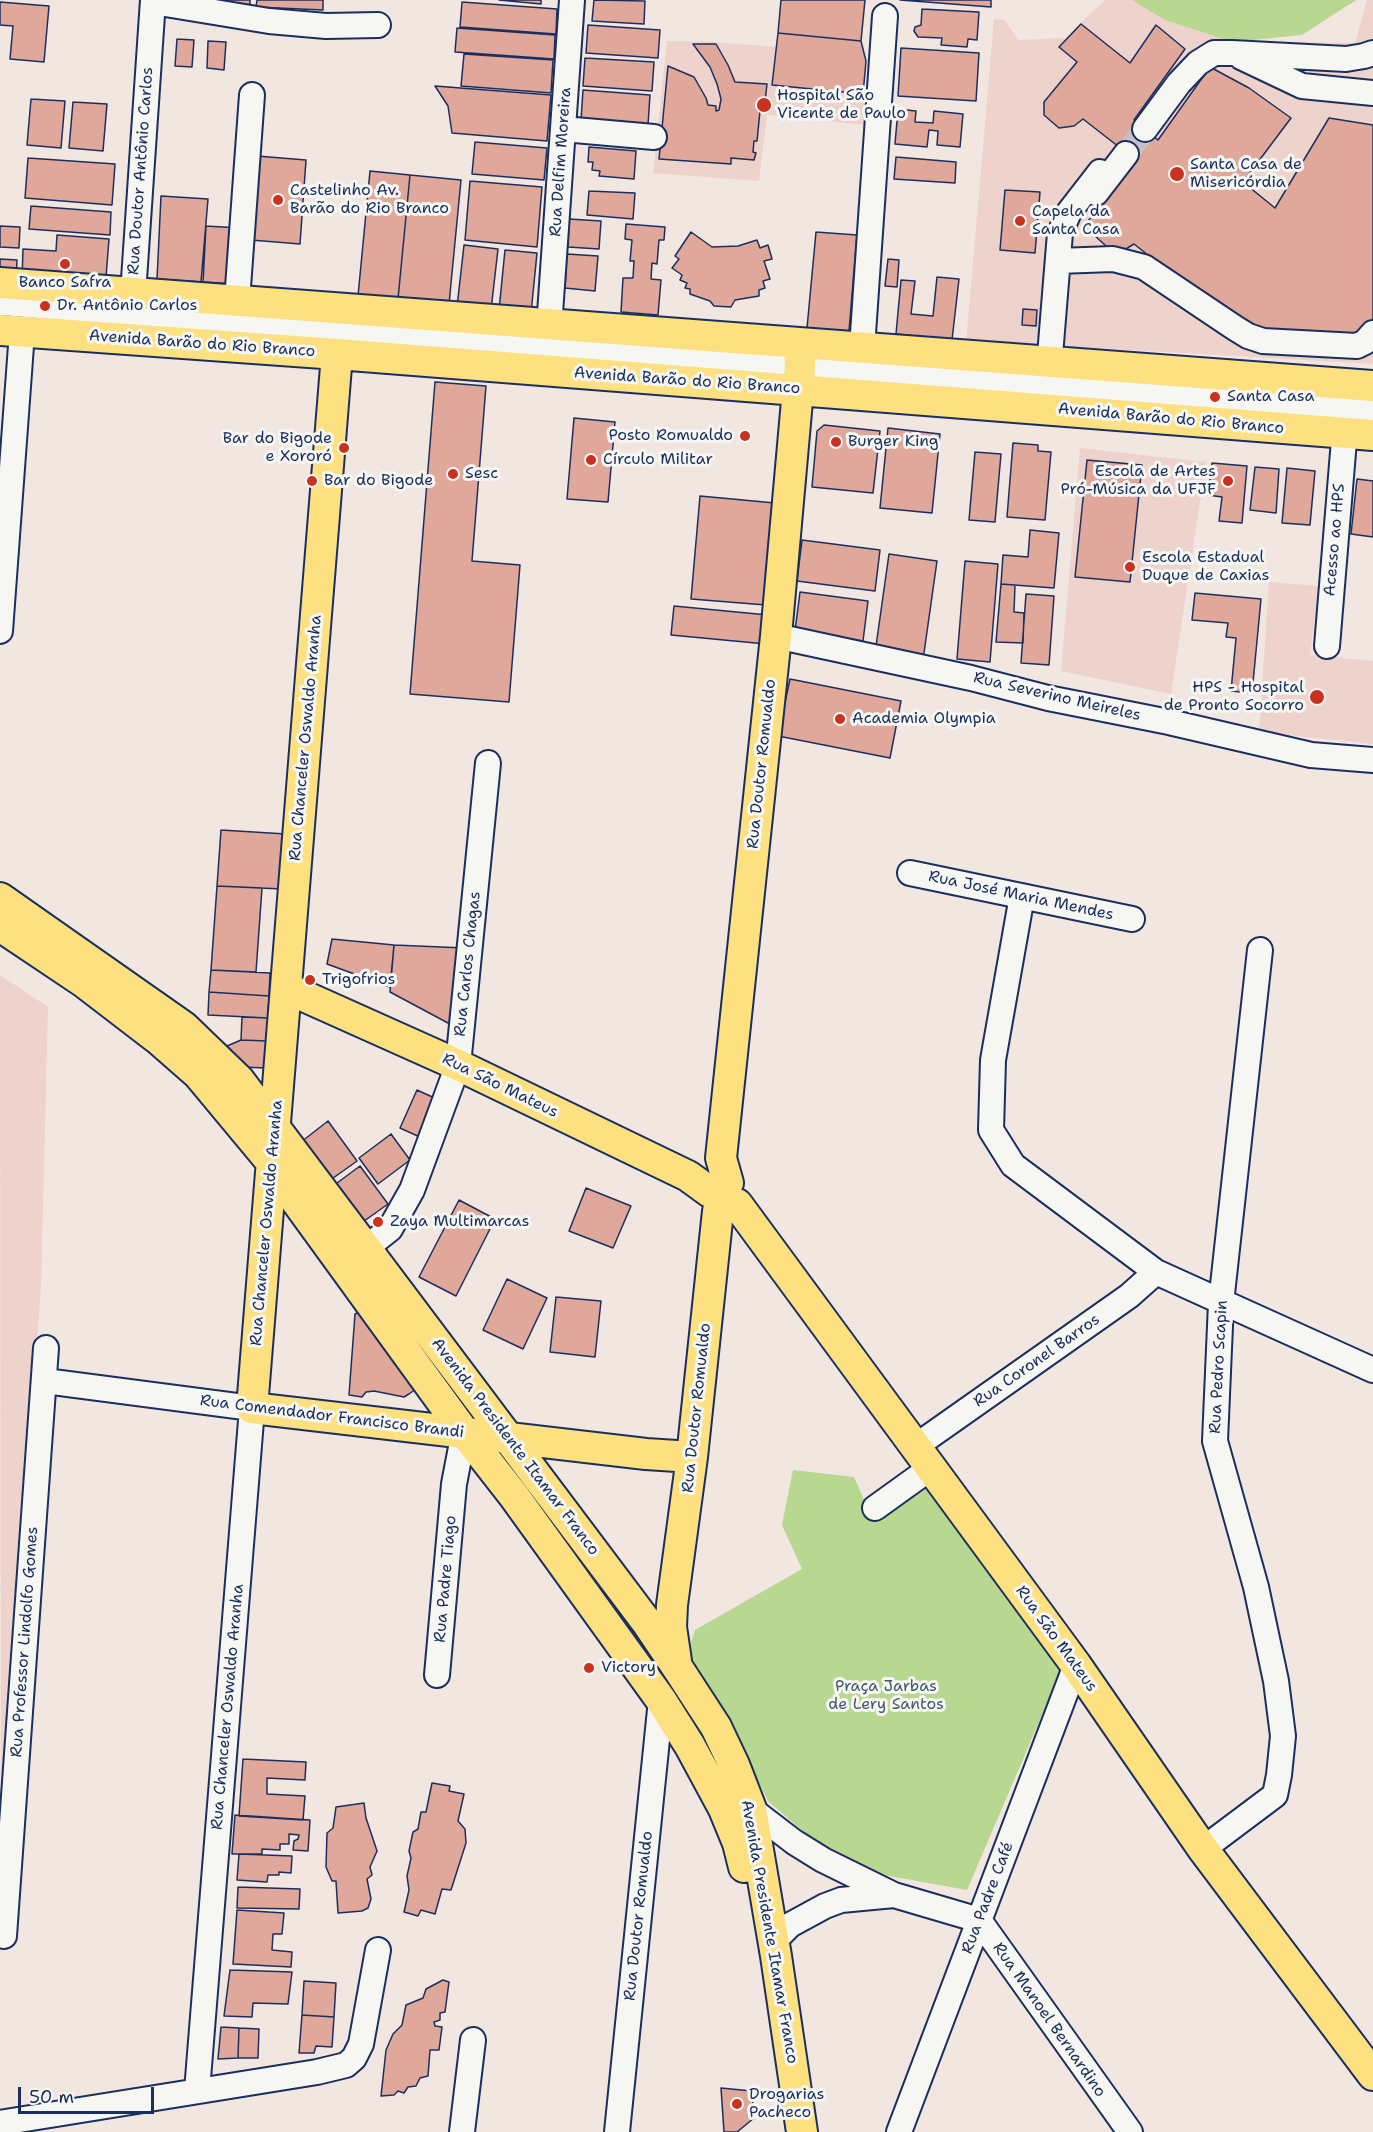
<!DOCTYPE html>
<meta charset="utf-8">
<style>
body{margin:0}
#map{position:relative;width:1373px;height:2132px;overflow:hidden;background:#f2e6e1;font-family:"Shantell Sans",sans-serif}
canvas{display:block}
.scale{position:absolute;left:18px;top:2087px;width:136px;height:27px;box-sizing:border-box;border:3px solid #1b2f5e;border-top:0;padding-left:8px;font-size:18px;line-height:21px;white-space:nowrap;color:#1b2f5e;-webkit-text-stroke:4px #f6f6f2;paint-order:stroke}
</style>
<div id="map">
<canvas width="1373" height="2132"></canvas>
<div class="scale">50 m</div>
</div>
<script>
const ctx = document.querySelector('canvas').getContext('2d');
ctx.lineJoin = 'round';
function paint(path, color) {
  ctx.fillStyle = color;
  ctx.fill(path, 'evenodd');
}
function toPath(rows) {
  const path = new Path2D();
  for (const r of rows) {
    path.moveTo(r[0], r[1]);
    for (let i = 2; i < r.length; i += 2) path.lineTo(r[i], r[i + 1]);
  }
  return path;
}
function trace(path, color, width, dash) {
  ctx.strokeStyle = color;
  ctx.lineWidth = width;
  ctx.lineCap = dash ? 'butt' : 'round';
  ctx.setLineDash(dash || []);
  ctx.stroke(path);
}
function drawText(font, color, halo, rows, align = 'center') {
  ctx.font = font + ' "Shantell Sans",sans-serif';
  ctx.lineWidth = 6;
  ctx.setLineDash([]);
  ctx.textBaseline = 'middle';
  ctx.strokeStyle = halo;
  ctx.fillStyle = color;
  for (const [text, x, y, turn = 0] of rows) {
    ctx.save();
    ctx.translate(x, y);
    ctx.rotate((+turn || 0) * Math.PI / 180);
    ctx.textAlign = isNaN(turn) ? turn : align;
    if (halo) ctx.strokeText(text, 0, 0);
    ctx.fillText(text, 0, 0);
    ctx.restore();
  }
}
paint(toPath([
 [1105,0,1178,0,1235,41,1355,43,1367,0,1373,0,1373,364,1061,346,966,344,994,19,1005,20,1018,40,1065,38],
 [667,41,712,42,776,47,772,85,868,96,866,125,767,115,759,181,653,173],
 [1080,448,1206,462,1171,694,1061,671],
 [1269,582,1319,586,1310,655,1373,661,1373,744,1259,732],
 [0,975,48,1007,41,1287,1,1832]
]), '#edd3cc');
paint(toPath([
 [1132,0,1356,0,1302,35,1233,42,1165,20],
 [793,1470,854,1477,873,1520,933,1481,1063,1666,967,1890,889,1876,852,1864,827,1852,768,1801,729,1723,687,1654,695,1630,802,1569,782,1525]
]), '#b8d790');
const building = toPath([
 [184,0,250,0,250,7,184,0],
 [257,0,323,0,323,10,256,7,257,0],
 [499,0,541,0,541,4,499,0],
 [594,0,645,1,644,24,592,21,594,0],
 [781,0,865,0,861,41,778,33,781,0],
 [900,0,991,0,991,7,900,0],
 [0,2,49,6,44,62,10,59,13,26,0,25,0,2],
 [462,2,557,9,556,34,460,27,462,2],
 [922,9,979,12,977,40,968,39,967,47,941,45,942,38,918,37,914,31,915,27,921,25,922,9],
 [1081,24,1130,63,1156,25,1185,49,1134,120,1158,140,1210,67,1249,88,1291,118,1243,182,1275,208,1329,118,1373,125,1373,319,1368,329,1356,335,1332,340,1234,323,1134,244,1116,255,1084,226,1137,161,1083,119,1074,126,1059,128,1044,115,1044,102,1077,62,1059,47,1081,24],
 [588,25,660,30,658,58,586,53,588,25],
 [457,28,555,35,554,59,455,52,457,28],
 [778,33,861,41,866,61,863,94,772,85,778,33],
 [177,39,194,40,192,67,175,66,177,39],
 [208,41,226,42,224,70,207,68,208,41],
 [693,44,716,44,728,65,735,82,767,84,764,111,760,111,757,141,754,141,753,152,756,153,754,160,731,158,731,164,659,159,668,66,694,77,706,98,708,105,716,106,716,111,719,110,721,99,717,84,710,67,693,44],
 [901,48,979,53,976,101,898,96,901,48],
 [464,54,553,60,551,93,461,86,464,54],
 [585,58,654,62,652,91,583,86,585,58],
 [435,86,551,95,547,141,452,133,448,106,435,86],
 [583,90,650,95,648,125,581,120,583,90],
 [31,99,65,101,61,148,27,145,31,99],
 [73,102,107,104,103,151,69,148,73,102],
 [898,109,916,111,915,122,933,123,934,111,963,114,960,147,937,145,938,131,929,130,927,147,895,144,898,109],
 [475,142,547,148,544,180,472,174,475,142],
 [589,147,636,151,634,179,599,176,600,171,592,170,593,162,588,162,589,147],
 [257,156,306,160,300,244,251,240,257,156],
 [896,157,956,162,955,183,894,179,896,157],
 [28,158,115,164,112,205,25,198,28,158],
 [370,171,410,175,398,299,358,296,370,171],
 [410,175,461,180,449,304,398,299,410,175],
 [470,181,542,187,537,247,465,240,470,181],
 [1005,190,1040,192,1035,253,1000,250,1005,190],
 [589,191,635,193,633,219,587,215,589,191],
 [161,196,208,199,201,282,157,279,161,196],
 [31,206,111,212,110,235,29,229,31,206],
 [569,219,601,221,599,249,568,247,569,219],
 [626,224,665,227,664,240,659,240,657,264,652,263,651,279,661,280,658,315,621,312,623,278,633,278,634,261,630,261,632,240,625,239,626,224],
 [0,226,20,227,19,248,0,247,0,226],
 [206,226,240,228,237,284,203,282,206,226],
 [691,232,712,247,738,246,757,240,760,248,768,245,772,259,764,261,770,279,763,281,765,288,759,290,759,296,735,300,731,307,714,306,710,301,690,294,690,289,685,288,687,283,680,280,682,275,672,268,679,259,675,256,691,232],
 [816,232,857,235,849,331,807,328,816,232],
 [57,235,109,239,106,277,22,280,23,249,56,251,57,235],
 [464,245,498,249,491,310,457,307,464,245],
 [505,250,537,253,531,313,499,310,505,250],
 [567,254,598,256,595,291,565,288,567,254],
 [0,259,17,260,16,280,0,279,0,259],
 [888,259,899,260,897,287,885,286,888,259],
 [937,277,959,279,952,340,896,334,901,280,915,281,911,314,933,316,937,277],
 [1023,309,1037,310,1036,326,1022,325,1023,309],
 [435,382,486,386,472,561,520,565,509,702,410,694,435,382],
 [574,418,615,422,608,502,567,499,574,418],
 [824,425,880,431,873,493,812,487,817,431,824,425],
 [888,428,940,434,932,513,880,508,888,428],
 [1013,443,1038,445,1038,451,1051,452,1045,520,1007,517,1013,443],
 [975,452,1001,454,995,522,969,520,975,452],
 [1087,460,1142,465,1130,582,1075,577,1087,460],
 [1212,463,1247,466,1242,523,1219,521,1222,497,1208,495,1212,463],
 [1255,467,1279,469,1276,513,1250,510,1255,467],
 [1287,468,1315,471,1310,525,1282,523,1287,468],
 [1357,479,1373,481,1373,537,1351,534,1357,479],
 [700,496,775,503,766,605,691,599,700,496],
 [1030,530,1059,533,1054,588,1001,584,1003,555,1028,557,1030,530],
 [802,540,880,550,875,591,797,581,802,540],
 [889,554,937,561,923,660,875,653,889,554],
 [965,561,998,564,990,662,957,659,965,561],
 [1001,584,1015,585,1014,612,1024,613,1023,643,996,642,1001,584],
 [800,592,868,601,863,641,795,631,800,592],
 [1195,593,1261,599,1252,693,1231,691,1236,638,1226,637,1228,623,1192,620,1195,593],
 [1026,594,1054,596,1049,665,1021,663,1026,594],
 [674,606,768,615,766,644,671,635,674,606],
 [790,679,901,701,890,758,778,736,790,679],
 [221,830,286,834,282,889,217,886,221,830],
 [217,886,262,888,256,972,211,970,217,886],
 [332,939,394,945,390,987,327,964,332,939],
 [394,945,465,948,461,1016,448,1023,390,992,394,945],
 [211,970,270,973,269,996,209,992,211,970],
 [209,992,269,996,268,1018,208,1015,209,992],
 [242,1017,268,1018,267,1041,241,1040,242,1017],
 [241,1040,267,1041,266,1068,241,1067,227,1046,241,1040],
 [417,1090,439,1100,422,1138,400,1128,417,1090],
 [328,1121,357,1161,329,1181,301,1142,328,1121],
 [391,1134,410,1160,378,1184,359,1158,391,1134],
 [360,1166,388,1204,360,1224,333,1186,360,1166],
 [586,1188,631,1206,613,1248,569,1231,586,1188],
 [459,1200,495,1219,456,1296,419,1277,459,1200],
 [507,1279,547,1298,523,1349,483,1330,507,1279],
 [556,1297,601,1301,595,1357,550,1352,556,1297],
 [361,1311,416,1389,409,1394,404,1397,374,1391,366,1392,362,1397,349,1395,355,1314,361,1311],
 [243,1759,306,1762,305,1780,267,1778,267,1794,305,1796,303,1820,239,1816,243,1759],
 [432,1783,450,1786,449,1791,464,1794,458,1821,465,1829,466,1843,451,1890,442,1889,435,1914,421,1910,418,1916,404,1912,409,1890,407,1876,411,1858,409,1851,413,1832,418,1829,421,1812,426,1812,432,1783],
 [364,1803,366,1818,377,1851,370,1867,372,1875,367,1879,371,1899,368,1908,362,1911,338,1913,336,1881,332,1881,326,1867,327,1833,333,1828,336,1807,364,1803],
 [235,1815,310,1820,308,1851,293,1850,294,1841,298,1839,299,1835,289,1834,289,1844,280,1844,280,1850,262,1849,262,1854,232,1854,235,1815],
 [239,1854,292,1856,291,1873,279,1872,279,1875,268,1875,267,1882,237,1880,239,1854],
 [238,1887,300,1889,299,1909,237,1908,238,1887],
 [237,1910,284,1913,282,1934,273,1934,272,1950,292,1952,291,1967,233,1964,237,1910],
 [230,1970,292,1972,288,2004,253,2003,252,2017,224,2016,230,1970],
 [443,1980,449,1982,445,2012,440,2013,440,2020,434,2022,435,2026,442,2027,439,2050,430,2050,428,2076,420,2078,416,2086,408,2087,404,2093,398,2091,394,2095,381,2096,386,2050,393,2034,402,2025,406,2005,423,1998,426,1989,443,1980],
 [304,1981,336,1983,334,2017,302,2015,304,1981],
 [302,2015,334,2017,332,2047,316,2046,314,2053,299,2053,302,2015],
 [221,2027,239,2028,238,2058,218,2059,221,2027],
 [239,2028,259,2029,258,2058,238,2058,239,2028],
 [721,2088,752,2091,754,2118,737,2132,724,2132,721,2088]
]);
paint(building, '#e0a79b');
trace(building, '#1b2f5e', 1.5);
trace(toPath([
 [1126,154,1145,129]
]), '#c7c1c7', 24, [24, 12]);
const minor = toPath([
 [153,2,269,21,326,26,378,25],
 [1241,57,1302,86,1373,93],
 [563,129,654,137],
 [1145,129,1179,83,1198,63,1214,53,1232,53,1346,59,1364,56,1373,53],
 [1096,193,1126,154],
 [1058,261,1113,259,1144,267,1235,328,1248,336,1263,341,1357,346,1365,342,1373,333],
 [237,301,252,95],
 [0,303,788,367,1373,410],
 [132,309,153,0],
 [548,342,572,0],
 [862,348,885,16],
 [1048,380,1060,233,1069,212,1100,172],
 [0,631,22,332],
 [776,636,971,678,1048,698,1169,722,1311,755,1373,760],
 [1327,646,1346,416],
 [910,873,1132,919],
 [1022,896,993,1060,991,1130,1013,1165,1156,1272,1373,1370],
 [366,1248,390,1229,412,1190,458,1065,488,763],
 [45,1381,252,1408,197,2091],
 [916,1446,1129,1296,1156,1272],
 [875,1508,932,1467],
 [437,1675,454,1484,464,1432],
 [751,1809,794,1842,823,1860,894,1895,979,1920,1130,2132],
 [1203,1849,1275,1795,1279,1775,1283,1736,1276,1681,1256,1587,1215,1441,1221,1303,1260,950],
 [4,1936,46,1348],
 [774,1941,790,1925,825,1906,841,1900,894,1895],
 [0,2123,317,2072,346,2065,354,2058,361,2044,378,1950],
 [462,2132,473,2040],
 [617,2132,661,1700],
 [899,2132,1076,1665]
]);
const major = toPath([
 [0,283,1373,386],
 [0,330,337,354,1373,435],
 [337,354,252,1408,646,1454,692,1457],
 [0,898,184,1027,239,1080,648,1624,679,1670,716,1727,734,1765,751,1809,776,1956,802,2132],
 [0,926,85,983,158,1039,198,1074,272,1163,273,1169,464,1432,514,1496,661,1700,690,1746,724,1809,738,1843,744,1867],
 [286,988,458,1065,688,1176,710,1192],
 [728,1183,721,1158,776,636,800,367,799,344],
 [737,1204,1076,1665,1203,1849,1373,2075],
 [676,1661,671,1627,672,1605,692,1457,718,1211]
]);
trace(minor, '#1b2f5e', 28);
trace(major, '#1b2f5e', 34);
trace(minor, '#f6f6f2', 24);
trace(major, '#fde080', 30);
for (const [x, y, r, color] of [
 [764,105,8,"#c8321e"],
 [1177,174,8,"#c8321e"],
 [278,200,6,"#c8321e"],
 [1020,221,6,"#c8321e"],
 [65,264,6,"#c8321e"],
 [45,306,6,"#c8321e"],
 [1215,397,6,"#c8321e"],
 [745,436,6,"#c8321e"],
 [836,442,6,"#c8321e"],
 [344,448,6,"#c8321e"],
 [591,460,6,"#c8321e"],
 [453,474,6,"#c8321e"],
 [312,481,6,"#c8321e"],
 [1228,481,6,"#c8321e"],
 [1130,567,6,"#c8321e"],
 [1317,697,8,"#c8321e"],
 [840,719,6,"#c8321e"],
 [310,980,6,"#c8321e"],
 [378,1222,6,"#c8321e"],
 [589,1668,6,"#c8321e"],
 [737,2104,6,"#c8321e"]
]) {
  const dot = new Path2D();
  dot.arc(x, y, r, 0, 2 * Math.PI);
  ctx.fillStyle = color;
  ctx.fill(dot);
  trace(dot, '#f6f6f2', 2);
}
drawText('16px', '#1b2f5e', '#f6f6f2', [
 ["Hospital São",777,96],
 ["Vicente de Paulo",777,114],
 ["Santa Casa de",1190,165],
 ["Misericórdia",1190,183],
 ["Castelinho Av.",290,191],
 ["Barão do Rio Branco",290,209],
 ["Capela da",1032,212],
 ["Santa Casa",1032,230],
 ["Banco Safra",65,283,"center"],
 ["Dr. Antônio Carlos",57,306],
 ["Santa Casa",1227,397],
 ["Posto Romualdo",733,436,"right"],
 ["Bar do Bigode",332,439,"right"],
 ["e Xororó",332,457,"right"],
 ["Burger King",848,442],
 ["Círculo Militar",603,460],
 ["Escola de Artes",1216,472,"right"],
 ["Pró-Música da UFJF",1216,490,"right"],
 ["Sesc",465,474],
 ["Bar do Bigode",324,481],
 ["Escola Estadual",1142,558],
 ["Duque de Caxias",1142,576],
 ["HPS - Hospital",1304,688,"right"],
 ["de Pronto Socorro",1304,706,"right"],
 ["Academia Olympia",852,719],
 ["Trigofrios",322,980],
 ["Zaya Multimarcas",390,1222],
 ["Victory",601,1668],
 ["Drogarias",749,2095],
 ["Pacheco",749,2113]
], 'left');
drawText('16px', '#1b2f5e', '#f6f6f2', [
 ["Rua Delfim Moreira",561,162,-86],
 ["Rua Doutor Antônio Carlos",141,171,-86],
 ["Avenida Barão do Rio Branco",202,344,4],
 ["Avenida Barão do Rio Branco",687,381,4],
 ["Avenida Barão do Rio Branco",1171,419,5],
 ["Acesso ao HPS",1335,540,-85],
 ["Rua Severino Meireles",1057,697,13],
 ["Rua Chanceler Oswaldo Aranha",306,738,-85],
 ["Rua Doutor Romualdo",762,764,-84],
 ["Rua José Maria Mendes",1021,896,12],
 ["Rua Carlos Chagas",468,964,-84],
 ["Rua São Mateus",500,1086,26],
 ["Rua Chanceler Oswaldo Aranha",267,1223,-85],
 ["Rua Coronel Barros",1037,1361,-35],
 ["Rua Pedro Scapin",1219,1367,-87],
 ["Rua Doutor Romualdo",697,1408,-84],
 ["Rua Comendador Francisco Brandi",332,1417,7],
 ["Avenida Presidente Itamar Franco",515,1447,53],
 ["Rua Padre Tiago",446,1579,-85],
 ["Rua São Mateus",1056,1639,54],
 ["Rua Professor Lindolfo Gomes",25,1642,-86],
 ["Rua Chanceler Oswaldo Aranha",228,1707,-85],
 ["Rua Padre Café",988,1898,-69],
 ["Rua Doutor Romualdo",639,1916,-84],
 ["Avenida Presidente Itamar Franco",769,1932,80],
 ["Rua Manoel Bernardino",1049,2020,55]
]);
drawText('16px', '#42596a', '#f6f6f2', [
 ["Praça Jarbas",886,1687],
 ["de Lery Santos",886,1705]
]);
</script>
